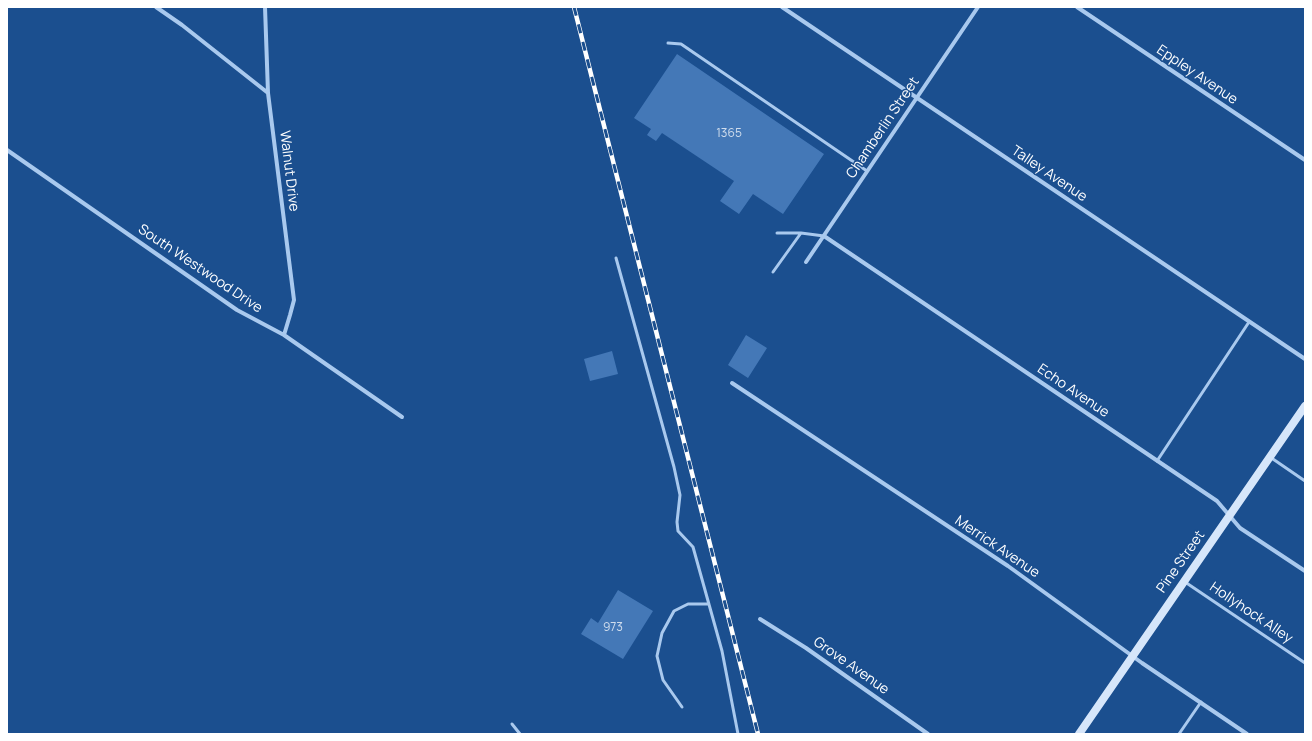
<!DOCTYPE html>
<style>
body{margin:0}
#map{position:relative;width:1312px;height:741px;overflow:hidden;background:#1b4f8f;font-family:Manrope,sans-serif}
canvas{display:block}
.frame{position:absolute;inset:0;border:8px solid #fff;pointer-events:none}
</style>
<div id="map">
<canvas width="1312" height="741"></canvas>
<div class="frame"></div>
</div>
<script>
const ctx = document.querySelector('canvas').getContext('2d');
ctx.lineJoin = 'round';
function paint(path, color) {
  ctx.fillStyle = color;
  ctx.fill(path, 'evenodd');
}
function toPath(rows) {
  const path = new Path2D();
  for (const r of rows) {
    path.moveTo(r[0], r[1]);
    for (let i = 2; i < r.length; i += 2) path.lineTo(r[i], r[i + 1]);
  }
  return path;
}
function trace(path, color, width, dash) {
  ctx.strokeStyle = color;
  ctx.lineWidth = width;
  ctx.lineCap = dash ? 'butt' : 'round';
  ctx.setLineDash(dash || []);
  ctx.stroke(path);
}
function drawText(font, color, halo, rows, align = 'center') {
  ctx.font = font + ' Manrope,sans-serif';
  ctx.lineWidth = 3;
  ctx.setLineDash([]);
  ctx.textBaseline = 'middle';
  ctx.strokeStyle = halo;
  ctx.fillStyle = color;
  for (const [text, x, y, turn = 0] of rows) {
    ctx.save();
    ctx.translate(x, y);
    ctx.rotate((+turn || 0) * Math.PI / 180);
    ctx.textAlign = isNaN(turn) ? turn : align;
    if (halo) ctx.strokeText(text, 0, 0);
    ctx.fillText(text, 0, 0);
    ctx.restore();
  }
}
paint(toPath([
 [677,54,824,154,783,214,753,194,739,214,720,201,734,181,662,133,656,141,647,135,651,129,634,118],
 [746,335,767,348,748,378,728,365],
 [612,351,618,374,590,381,584,359],
 [618,590,653,611,623,659,581,634,591,618,598,623]
]), '#4478b7');
trace(toPath([
 [668,43,681,44,867,171],
 [777,233,801,233,824,236],
 [616,258,674,467,680,495,677,522,678,531,693,547,722,651,738,734],
 [773,272,801,233],
 [1270,457,1305,481],
 [1157,461,1249,322],
 [1185,582,1305,663],
 [682,707,663,680,657,656,662,633,674,611,688,604,709,604],
 [512,724,520,734],
 [1179,734,1201,702]
]), '#a9c9ee', 3);
trace(toPath([
 [156,7,182,25,268,93],
 [265,7,268,93,294,300,290,315,284,335],
 [782,7,1305,359],
 [1077,7,1305,160],
 [7,150,237,310,284,335,402,417],
 [824,236,1217,501,1240,528,1305,571],
 [806,262,978,7],
 [732,383,1008,566,1142,663,1247,734],
 [760,619,806,648,928,734]
]), '#a9c9ee', 4);
trace(toPath([
 [1079,734,1305,406]
]), '#d6e6fa', 8);
const rail = toPath([
 [574,7,758,734]
]);
trace(rail, '#fff', 4.5);
trace(rail, '#1b4f8f', 3, [9]);
drawText('12px', '#d0dded', null, [
 ["1365",729,134],
 ["973",613,628]
]);
drawText('14px', '#fff', '#1b4f8f', [
 ["Eppley Avenue",1197,75,34],
 ["Chamberlin Street",883,128,-56],
 ["Walnut Drive",289,171,83],
 ["Talley Avenue",1049,174,34],
 ["South Westwood Drive",200,269,34],
 ["Echo Avenue",1073,391,34],
 ["Merrick Avenue",997,547,34],
 ["Pine Street",1181,562,-55],
 ["Hollyhock Alley",1251,613,34],
 ["Grove Avenue",851,666,35]
]);
</script>
